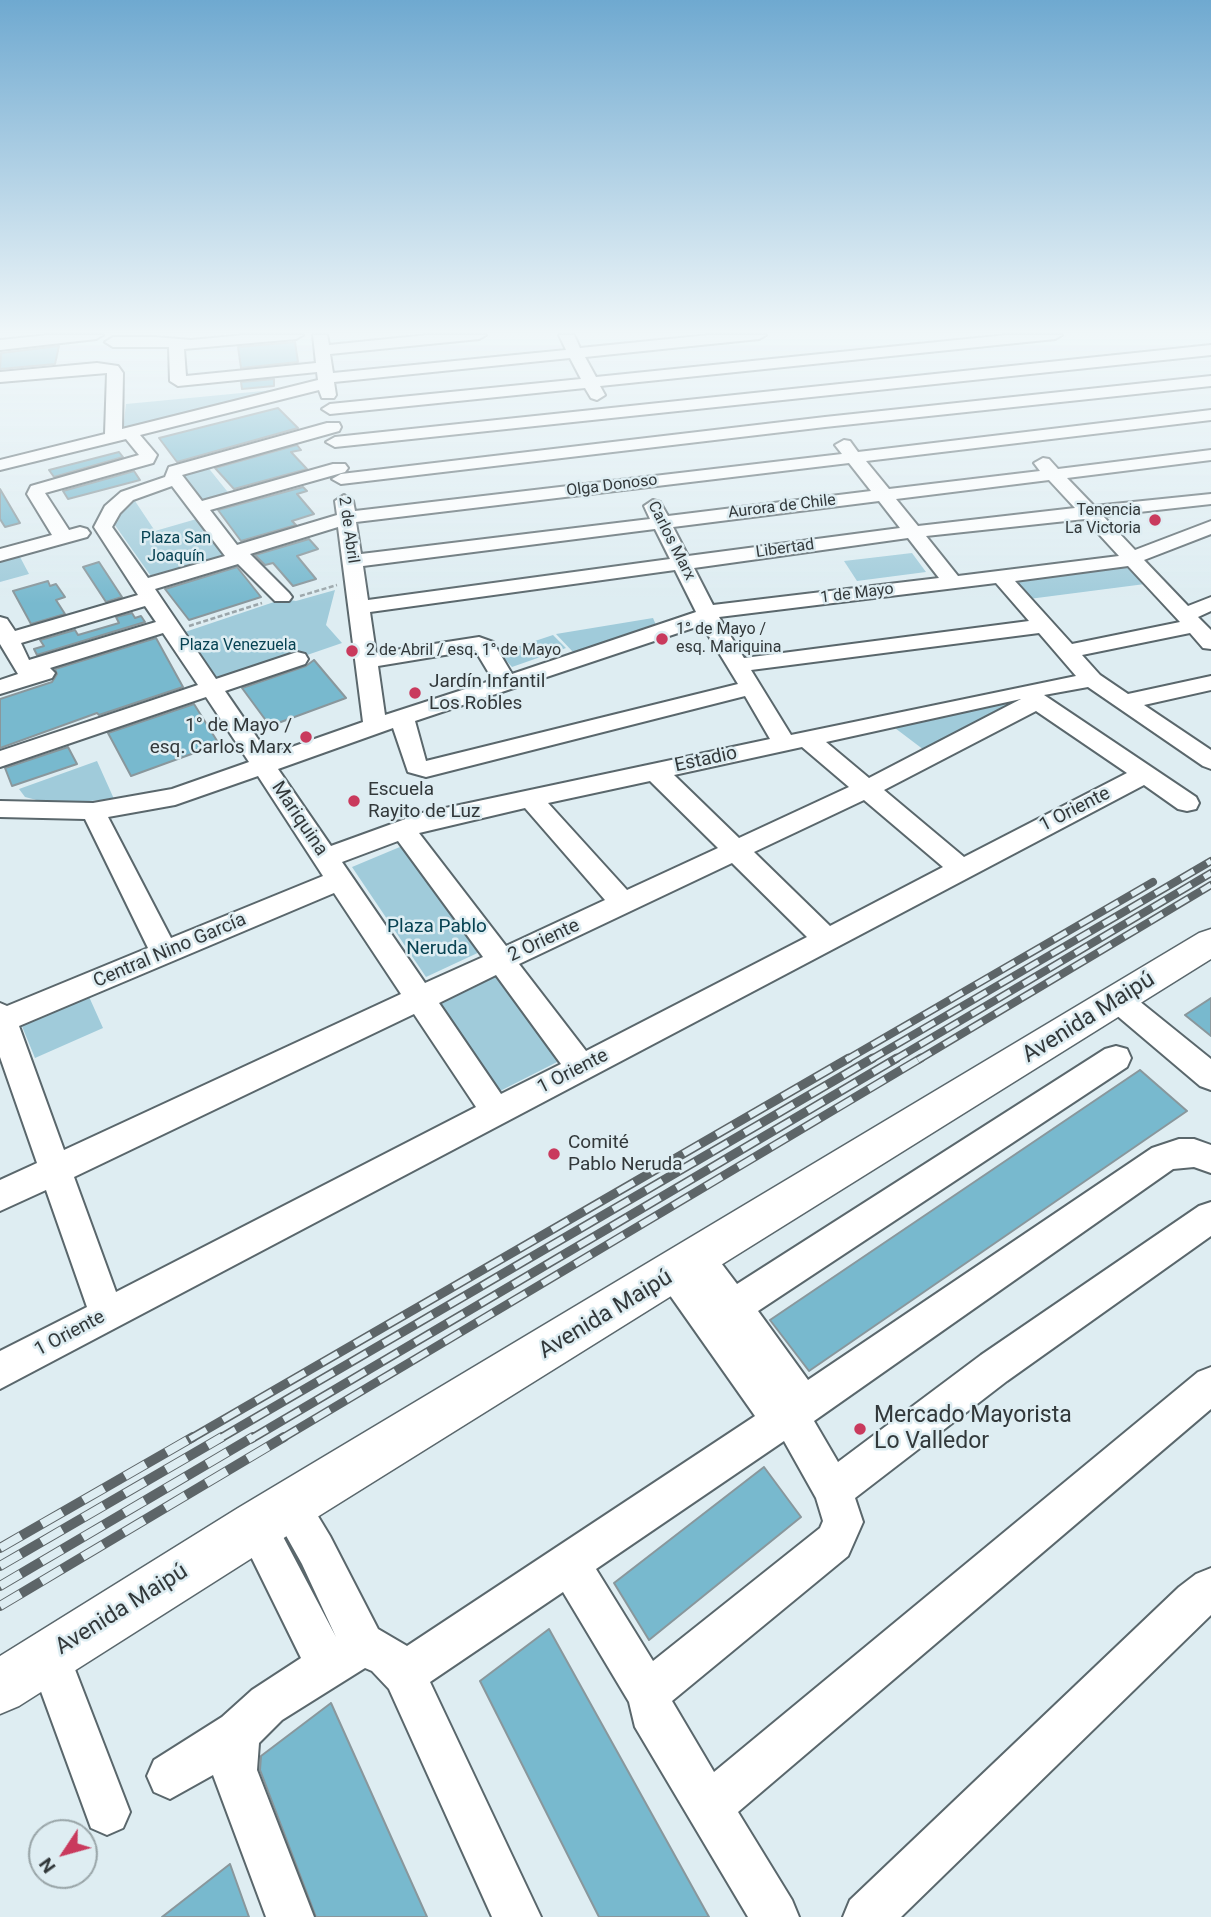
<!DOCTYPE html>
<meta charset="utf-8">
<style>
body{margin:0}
#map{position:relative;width:1211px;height:1917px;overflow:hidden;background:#deedf2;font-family:Roboto,sans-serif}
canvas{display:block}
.north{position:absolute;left:28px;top:1819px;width:70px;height:70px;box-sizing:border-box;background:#deedf2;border:2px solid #99a5a8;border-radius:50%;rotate:234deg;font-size:19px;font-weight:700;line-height:28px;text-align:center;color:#32383a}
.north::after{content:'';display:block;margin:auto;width:24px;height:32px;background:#c93a5d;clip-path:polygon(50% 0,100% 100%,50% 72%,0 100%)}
</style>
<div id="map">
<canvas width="1211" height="1917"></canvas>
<div class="north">N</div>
</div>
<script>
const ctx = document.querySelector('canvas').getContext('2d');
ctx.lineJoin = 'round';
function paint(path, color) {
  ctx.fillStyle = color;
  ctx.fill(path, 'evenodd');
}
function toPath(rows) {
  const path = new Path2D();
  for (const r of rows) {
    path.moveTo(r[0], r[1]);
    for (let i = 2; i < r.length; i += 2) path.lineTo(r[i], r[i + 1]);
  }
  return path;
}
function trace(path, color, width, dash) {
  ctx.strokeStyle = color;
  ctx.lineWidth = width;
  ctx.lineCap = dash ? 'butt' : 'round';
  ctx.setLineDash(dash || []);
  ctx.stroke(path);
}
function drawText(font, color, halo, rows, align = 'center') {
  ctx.font = font + ' Roboto,sans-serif';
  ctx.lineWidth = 5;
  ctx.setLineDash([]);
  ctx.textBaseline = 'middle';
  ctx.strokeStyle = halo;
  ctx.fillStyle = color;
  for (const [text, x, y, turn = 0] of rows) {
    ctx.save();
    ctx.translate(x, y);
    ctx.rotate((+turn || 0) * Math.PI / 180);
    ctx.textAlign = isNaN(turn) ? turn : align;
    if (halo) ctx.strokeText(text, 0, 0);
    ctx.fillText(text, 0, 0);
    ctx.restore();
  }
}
paint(toPath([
 [294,388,123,430,126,404],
 [206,465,231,496,198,505,173,474],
 [133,498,155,531,200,518,231,557,153,579,112,521],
 [912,553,926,572,857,581,844,561],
 [19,555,29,574,0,582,0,560],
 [1128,566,1145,584,1029,599,1013,581],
 [335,590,326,625,342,643,220,685,182,633,283,599,296,601],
 [653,618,656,625,573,652,556,634],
 [553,635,566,648,512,667,499,653],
 [1020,698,1024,701,924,750,891,725],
 [97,761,114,799,52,804,25,797,19,789],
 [407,844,484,950,426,977,352,867],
 [498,973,561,1060,498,1092,437,1001],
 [86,990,103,1028,35,1058,19,1019]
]), '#a0cbda');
const building = toPath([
 [295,342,298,362,241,368,238,347,295,342],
 [59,346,55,364,0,369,1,353,59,346],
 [274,379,274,386,242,389,241,382,274,379],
 [278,408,298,428,177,462,159,438,278,408],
 [297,445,301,450,291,452,307,469,234,489,215,468,297,445],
 [119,452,123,457,54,477,49,470,119,452],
 [134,471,140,480,68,499,63,491,134,471],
 [303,487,307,491,297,494,314,514,292,521,296,525,241,541,218,510,303,487],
 [0,489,20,523,5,527,0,519,0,489],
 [309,539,318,549,297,556,316,579,293,586,273,563,265,565,255,555,309,539],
 [99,562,122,597,106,602,83,567,99,562],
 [237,567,261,597,189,620,165,589,237,567],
 [48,581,50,586,56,584,65,597,56,600,65,614,31,624,13,591,48,581],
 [132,613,135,618,141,616,145,622,37,655,34,649,44,646,40,640,75,630,78,635,119,623,116,617,132,613],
 [156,638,183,687,99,715,97,713,0,748,0,699,52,682,57,674,55,669,156,638],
 [314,660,346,698,270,726,242,688,306,666,314,660],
 [194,704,219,744,131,776,108,733,194,704],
 [68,747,77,764,12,786,5,768,68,747],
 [1211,998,1211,1036,1185,1015,1211,998],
 [1140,1070,1187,1111,809,1371,770,1320,1140,1070],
 [764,1467,801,1517,649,1640,614,1583,764,1467],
 [549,1629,709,1917,599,1917,480,1681,549,1629],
 [331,1703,427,1917,316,1917,260,1770,261,1756,331,1703],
 [230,1864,249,1917,162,1917,230,1864]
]);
paint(building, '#78b9ce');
trace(building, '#89979c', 2);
const minor = toPath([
 [48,335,103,335,96,339,0,350,0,340,48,335],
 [244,335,303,335,296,339,184,349,186,376,316,363,313,335,327,335,329,345,427,335,486,335,479,339,330,354,333,373,566,350,559,335,574,335,580,348,709,335,766,335,759,339,585,357,596,377,1006,335,1062,335,1055,339,600,386,605,395,597,400,591,398,585,388,330,414,322,409,330,404,581,379,570,358,334,382,336,395,334,398,322,398,319,390,140,435,157,455,153,463,45,493,69,530,80,527,87,529,90,533,87,537,0,561,0,549,52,535,27,494,31,486,139,455,126,439,0,470,0,460,105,434,107,373,0,382,0,372,97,363,118,366,123,373,122,429,318,380,317,372,178,386,170,381,169,347,113,347,105,342,113,337,155,337,191,340,244,335],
 [1211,345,1211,355,335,447,326,442,335,437,1211,345],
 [1211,376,1211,386,825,427,341,484,332,479,341,474,825,417,1211,376],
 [1211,410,1211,420,866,461,889,489,1040,471,1034,463,1043,458,1049,459,1058,469,1211,450,1211,460,1067,478,1094,506,1211,494,1211,504,1103,516,1135,550,1211,521,1211,534,1144,560,1188,606,1211,597,1211,611,1198,617,1211,630,1211,649,1203,648,1190,633,1082,655,1100,675,1128,694,1211,676,1211,690,1144,705,1211,750,1211,769,1203,766,1088,687,1044,695,1196,797,1199,803,1196,809,1187,811,1178,809,1144,785,0,1389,0,1351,87,1307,46,1190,0,1211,0,1180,37,1163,0,1057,0,1003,7,1006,148,948,85,819,0,817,0,801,93,803,172,789,249,762,206,697,0,767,0,751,198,685,163,633,50,668,55,673,52,678,0,694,0,680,18,674,0,644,0,617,7,619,15,631,138,595,94,527,105,506,121,492,165,477,169,467,327,423,339,423,341,427,339,431,182,475,202,501,333,464,345,464,348,468,345,472,210,510,237,545,337,515,335,501,344,495,353,501,355,511,842,454,835,445,844,440,850,441,858,452,1211,410],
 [849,463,871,491,668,516,660,502,653,500,644,506,650,519,361,554,356,522,849,463],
 [1049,480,1075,508,918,526,896,499,1049,480],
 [172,486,225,556,148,578,112,527,120,513,133,500,172,486],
 [879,501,900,528,688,556,673,527,879,501],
 [1085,519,1119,556,958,576,926,536,1085,519],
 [338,527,363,722,269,755,225,691,305,664,308,659,305,654,297,652,216,679,155,589,238,564,275,601,289,601,292,597,289,593,250,554,338,527],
 [655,529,670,559,368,600,363,566,655,529],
 [908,538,939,578,713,605,694,568,908,538],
 [1128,566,1180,622,1072,644,1015,581,1128,566],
 [675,570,696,612,512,674,493,642,479,637,376,653,370,612,675,570],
 [996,583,1029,621,744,658,719,617,996,583],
 [145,606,156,622,29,660,21,643,145,606],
 [702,625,738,684,426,761,415,721,702,625],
 [1039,633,1076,676,791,735,751,670,1039,633],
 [475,650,493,680,385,715,378,666,475,650],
 [745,696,770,739,422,813,331,846,278,769,393,728,408,772,426,777,745,696],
 [1021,699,869,778,826,742,1021,699],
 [1036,711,1127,773,964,857,884,790,1036,711],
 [802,747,849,787,739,838,674,775,802,747],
 [258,776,323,876,171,938,108,817,175,805,258,776],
 [650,781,718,848,627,890,548,803,650,781],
 [864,800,943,867,830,926,754,852,864,800],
 [525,808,605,900,506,946,419,833,525,808],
 [398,841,483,957,425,983,342,862,398,841],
 [732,863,807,937,586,1051,519,964,732,863],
 [334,893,401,994,64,1150,19,1026,334,893],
 [496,975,561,1064,501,1094,439,1003,496,975],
 [414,1014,476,1107,116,1292,74,1177,414,1014],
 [1118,989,1128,992,1211,1059,1211,1090,1200,1086,1108,1008,1104,1000,1108,992,1118,989],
 [1116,1046,1127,1049,1131,1058,1127,1067,758,1311,808,1380,1152,1148,1179,1139,1194,1139,1211,1145,1211,1173,1194,1167,1173,1169,814,1421,838,1462,981,1355,1199,1206,1211,1202,1211,1236,1007,1381,855,1498,863,1522,848,1556,672,1701,714,1772,1198,1372,1211,1367,1211,1409,738,1812,792,1900,799,1917,748,1917,635,1727,629,1702,563,1592,430,1682,541,1917,492,1917,389,1689,372,1671,365,1668,282,1720,259,1743,257,1770,314,1917,266,1917,213,1775,170,1799,154,1792,147,1776,154,1760,222,1717,252,1690,301,1658,236,1526,242,1512,256,1506,270,1512,336,1637,302,1564,270,1507,276,1493,290,1487,304,1493,330,1536,378,1629,407,1646,755,1416,662,1284,657,1272,662,1260,674,1256,680,1258,685,1247,697,1242,709,1247,737,1284,1105,1049,1116,1046],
 [784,1441,816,1498,823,1521,820,1528,653,1661,596,1569,784,1441],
 [1211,1568,1211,1615,901,1917,843,1917,850,1900,1179,1587,1196,1574,1211,1568],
 [49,1635,64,1641,130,1812,123,1828,107,1835,91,1828,28,1656,34,1641,49,1635]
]);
const major = toPath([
 [1211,929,1211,959,274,1544,19,1706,0,1714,0,1656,238,1508,1199,933,1211,929]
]);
trace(minor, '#5a676c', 4);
trace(major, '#5a676c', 3);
trace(toPath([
 [300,596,337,585],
 [189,626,262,603]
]), '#9ba6aa', 2.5, [5, 2.5]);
paint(minor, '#fff');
paint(major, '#fff');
const railFar2 = toPath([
 [846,1060,1153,882],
 [870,1060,1211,861],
 [894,1060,1211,873],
 [918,1060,1211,885]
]);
const railFar1 = toPath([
 [190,1439,849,1058],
 [219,1439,873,1058],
 [251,1439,897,1058],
 [281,1439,921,1058]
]);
const rail = toPath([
 [0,1548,193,1437],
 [0,1566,222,1437],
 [0,1586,253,1437],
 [0,1606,284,1437]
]);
trace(railFar2, '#5d6568', 8);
trace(railFar1, '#5d6568', 9);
trace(rail, '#5d6568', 10);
trace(railFar2, '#deedf2', 5, [15]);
trace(railFar1, '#deedf2', 6, [19]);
trace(rail, '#deedf2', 8, [24]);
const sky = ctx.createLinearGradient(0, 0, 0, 604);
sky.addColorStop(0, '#6fa9d0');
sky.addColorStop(0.55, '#f0f7f9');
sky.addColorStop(1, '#f0f7f900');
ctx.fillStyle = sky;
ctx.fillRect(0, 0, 1211, 604);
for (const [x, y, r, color] of [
 [1155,520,7,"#c93a5d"],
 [662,639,7,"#c93a5d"],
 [352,651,7,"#c93a5d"],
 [415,693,7,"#c93a5d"],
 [306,737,7,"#c93a5d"],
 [354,801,7,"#c93a5d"],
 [554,1154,7,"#c93a5d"],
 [860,1429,7,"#c93a5d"]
]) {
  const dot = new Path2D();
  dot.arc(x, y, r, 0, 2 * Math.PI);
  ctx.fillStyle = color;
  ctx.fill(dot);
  trace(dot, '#deedf2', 2.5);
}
drawText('16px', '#32383a', '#deedf2', [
 ["Olga Donoso",612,486,-7],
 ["Aurora de Chile",782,507,-7],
 ["2 de Abril",348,530,82],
 ["Carlos Marx",671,541,63],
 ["Libertad",785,549,-8],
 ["1 de Mayo",857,594,-7]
]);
drawText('16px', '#32383a', '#deedf2', [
 ["Tenencia",1141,511,"right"],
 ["La Victoria",1141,529,"right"],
 ["1° de Mayo /",676,630],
 ["esq. Mariquina",676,648],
 ["2 de Abril / esq. 1° de Mayo",366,651]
], 'left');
drawText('16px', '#074252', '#deedf2', [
 ["Plaza San",176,539],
 ["Joaquín",176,557],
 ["Plaza Venezuela",238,646]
]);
drawText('19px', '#32383a', '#deedf2', [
 ["Jardín Infantil",429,682],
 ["Los Robles",429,704],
 ["1° de Mayo /",292,726,"right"],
 ["esq. Carlos Marx",292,748,"right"],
 ["Escuela",368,790],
 ["Rayito de Luz",368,812],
 ["Comité",568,1143],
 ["Pablo Neruda",568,1165]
], 'left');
drawText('19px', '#32383a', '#deedf2', [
 ["Estadio",706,760,-12],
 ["1 Oriente",1075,810,-27],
 ["Mariquina",299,819,56],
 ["2 Oriente",544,941,-25],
 ["Central Nino García",170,951,-23],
 ["1 Oriente",573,1072,-27],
 ["1 Oriente",70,1334,-28]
]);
drawText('19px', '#074252', '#deedf2', [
 ["Plaza Pablo",437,927],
 ["Neruda",437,949]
]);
drawText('23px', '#32383a', '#deedf2', [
 ["Avenida Maipú",1089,1018,-32],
 ["Avenida Maipú",606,1315,-31],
 ["Avenida Maipú",122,1610,-32]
]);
drawText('23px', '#32383a', '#deedf2', [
 ["Mercado Mayorista",874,1416],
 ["Lo Valledor",874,1442]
], 'left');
</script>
